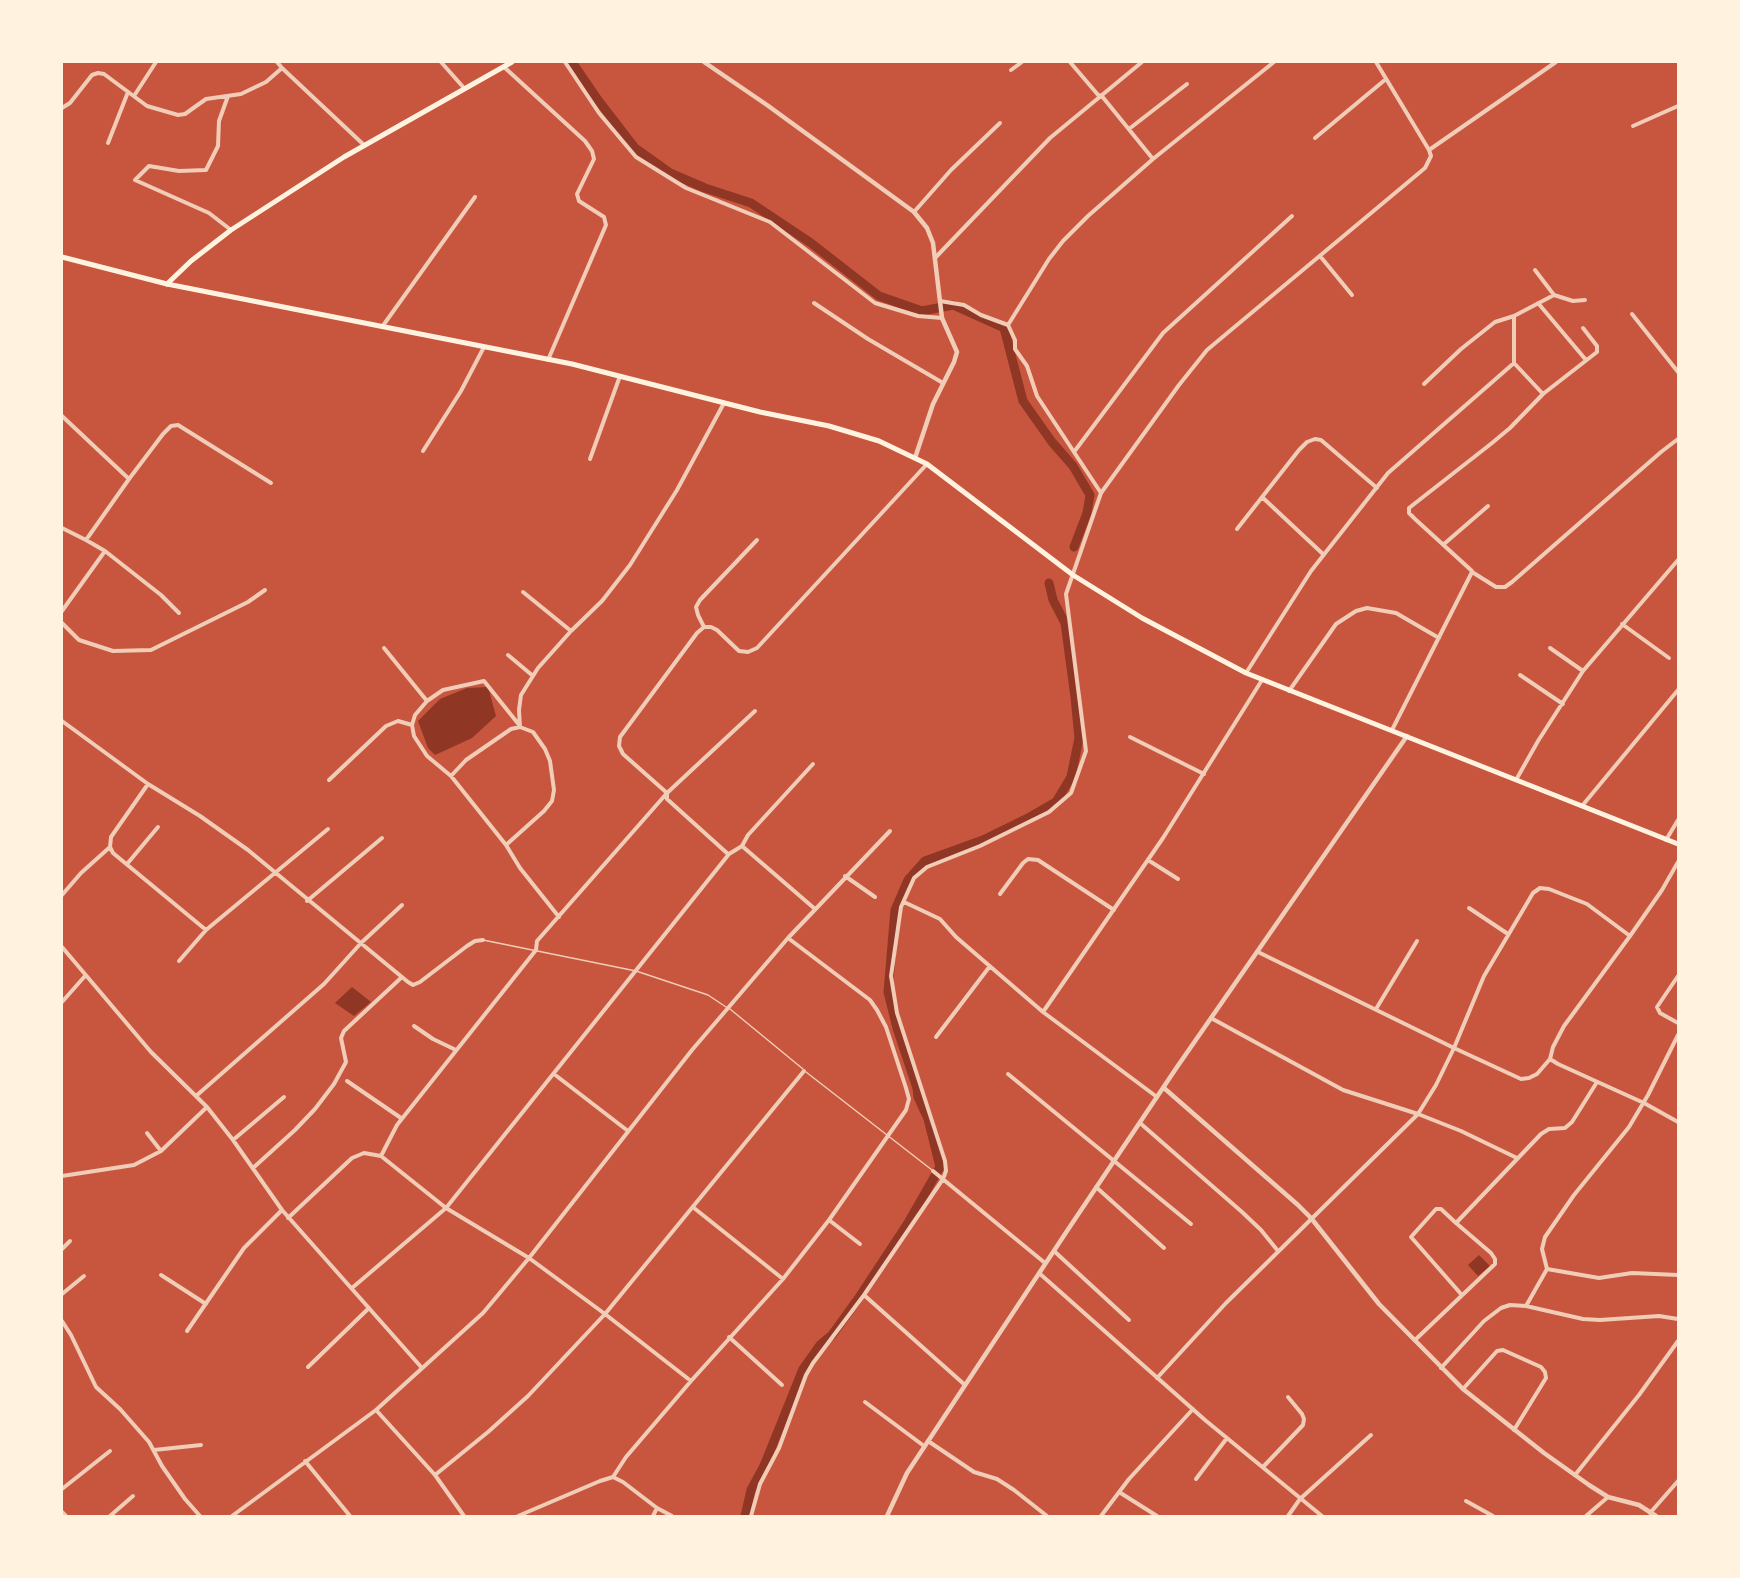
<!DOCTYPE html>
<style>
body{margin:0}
#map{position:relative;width:1740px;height:1578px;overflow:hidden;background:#c8553d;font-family:Helvetica,sans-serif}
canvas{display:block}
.frame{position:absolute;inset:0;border:63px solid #fff3e0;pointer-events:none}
</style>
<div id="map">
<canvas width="1740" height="1578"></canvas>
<div class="frame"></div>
</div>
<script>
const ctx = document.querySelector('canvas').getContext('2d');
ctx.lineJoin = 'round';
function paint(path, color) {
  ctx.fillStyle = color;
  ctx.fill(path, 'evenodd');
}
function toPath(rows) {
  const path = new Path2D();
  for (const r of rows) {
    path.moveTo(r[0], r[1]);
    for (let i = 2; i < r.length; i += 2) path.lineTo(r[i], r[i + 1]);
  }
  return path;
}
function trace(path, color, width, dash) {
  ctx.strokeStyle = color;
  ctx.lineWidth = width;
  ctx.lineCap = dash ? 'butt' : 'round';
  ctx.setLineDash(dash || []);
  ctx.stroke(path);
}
paint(toPath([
 [488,687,496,716,472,738,435,755,428,748,418,721,440,699,467,688],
 [352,987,371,1002,354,1016,335,1003],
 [1479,1255,1490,1266,1478,1276,1468,1265]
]), '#8f3625');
trace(toPath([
 [572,62,598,100,635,148,670,173,705,188,751,203,811,243,879,296,922,311,953,305,1004,328,1023,401,1052,442,1073,466,1090,495,1087,513,1074,547],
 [745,1516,751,1490,764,1466,803,1369,820,1345,832,1335,858,1299,908,1223,940,1167,928,1119,918,1097,917,1088,897,1028,888,992,895,910,908,880,925,861,983,840,1030,817,1056,802,1071,777,1079,738,1075,697,1065,623,1053,600,1049,583]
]), '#8f3625', 9);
trace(toPath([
 [483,940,636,971,708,995,726,1007],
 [730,1009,803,1069],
 [806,1072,932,1170]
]), '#f1ccb7', 1.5);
trace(toPath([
 [277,62,282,68],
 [441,62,464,88],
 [565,62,599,113,636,157,686,188,770,222,875,303,918,316,942,318],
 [1070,62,1099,96],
 [1376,62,1429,150],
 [504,67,585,141,592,151,594,159,577,194,579,201,604,217,606,225,548,360],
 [1011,70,1022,62],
 [1101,95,1153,159],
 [134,96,156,62],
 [228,96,219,121,218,146,206,170,179,171,149,166,135,180,209,213,231,230],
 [62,108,70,103,92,75,98,73,104,74,147,106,178,115,185,114,206,99,241,94,266,82,282,68,364,145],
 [1633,126,1678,106],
 [1129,129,1187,84],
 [1315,138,1386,79],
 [108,143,128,92],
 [914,212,951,170,1000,123],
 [1320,256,1352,295],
 [935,258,1050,138,1142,62],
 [1535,270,1554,295],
 [940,301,964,305,981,315,1008,325],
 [814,303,868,339,943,383],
 [1538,303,1586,360],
 [1632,314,1678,372],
 [382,327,475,197],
 [1424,384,1461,349,1495,322,1514,316],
 [1543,394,1514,363,1514,316,1554,295,1573,301,1585,300],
 [62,416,129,479,86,540,62,528],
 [423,451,461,391,484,347],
 [1074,452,1163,333,1292,216],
 [590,459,620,376],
 [129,479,163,434,171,426,178,425,271,483],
 [1101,493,1037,396,1027,366,1015,349,1015,340,1008,325,1049,259,1063,241,1088,216,1153,159,1274,62],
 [1262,497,1324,555],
 [1237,529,1299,450,1307,442,1315,439,1321,440,1377,488],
 [86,540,105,551,161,595,179,613],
 [1444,544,1488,506],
 [1472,571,1415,519,1409,513,1409,508,1492,443,1510,428,1543,394,1597,352,1597,346,1583,328],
 [523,592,571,631],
 [62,611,105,551],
 [62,623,79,640,113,651,151,650,248,602,265,590],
 [1622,624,1669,658],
 [704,627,698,615,696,607,700,600,757,540],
 [384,648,427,701],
 [1550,648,1583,671],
 [508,655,533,676],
 [1246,673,1311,571,1388,473,1514,363],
 [1520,675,1563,704],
 [1289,691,1336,624,1356,611,1367,608,1396,613,1439,638],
 [62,721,148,784,200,816,248,850,408,982,413,985,420,982,467,946,475,941,483,940],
 [520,727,519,710,521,695,538,668,571,631,602,601,630,565,677,490,724,403],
 [1392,730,1472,572,1496,587,1505,587,1512,582,1661,452,1678,439],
 [1130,737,1204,774],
 [451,776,427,756,414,736,412,725,415,715,427,701,443,690,484,681,520,726],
 [329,780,386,726,398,721,412,725],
 [1516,780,1538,741,1583,671,1678,560],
 [148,784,111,837,110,847,113,853,206,930],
 [1582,806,1678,690],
 [1666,840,1678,820],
 [506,845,451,776,466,760,511,729,520,727,533,732,545,749,550,761,554,790,552,801,544,811,506,845,520,868,559,917],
 [742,846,815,909],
 [728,854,667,799,667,793,623,754,619,746,620,737,697,633,704,627,711,627,717,630,739,651,748,652,757,648,927,464],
 [1148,860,1178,879],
 [127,864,158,827],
 [845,876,875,897],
 [1000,894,1023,863,1028,859,1038,860,1114,910],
 [62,895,81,873,110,847],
 [307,901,382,838],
 [904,902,940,919,956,937,1043,1012,1157,1097],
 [1469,908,1508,934],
 [1630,936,1587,904,1549,889,1540,888,1533,893,1484,976,1454,1048,1521,1079,1529,1078,1537,1074,1550,1059,1553,1047,1564,1026,1630,936,1662,890,1678,862],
 [62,947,151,1052,207,1107,233,1140,282,1210,422,1368],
 [179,961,206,930,328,829],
 [1678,976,1657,1007,1660,1013,1678,1023],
 [62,1002,85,976],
 [1376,1009,1417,941],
 [1043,1012,1163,838,1262,680],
 [1211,1018,1343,1090,1418,1114,1461,1131,1517,1158],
 [414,1026,433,1039,456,1050],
 [936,1037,990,966],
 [1550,1059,1558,1064,1644,1103,1678,1122],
 [554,1074,628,1131],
 [1008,1074,1191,1224],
 [347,1081,401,1118],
 [196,1096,324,984,361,943,402,905],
 [1140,1123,1242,1212,1261,1230,1278,1251],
 [233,1140,284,1097],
 [161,1151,207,1107],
 [253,1168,295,1130,315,1109,334,1084,346,1062,341,1038,344,1031,402,977],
 [933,1171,1045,1263],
 [62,1176,134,1165,161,1151,147,1133],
 [1096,1187,1164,1248],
 [694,1208,783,1279,829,1220,906,1110,909,1099,906,1088,886,1027,877,1010,870,1000,788,938],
 [288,1218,352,1158,364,1153,381,1156],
 [829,1220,860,1244],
 [1456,1223,1441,1209,1436,1209,1411,1237,1461,1294],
 [62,1249,70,1241],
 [1054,1251,1129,1320],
 [1547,1269,1542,1249,1545,1237,1574,1195,1629,1127,1648,1095,1678,1035],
 [1039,1273,1205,1420,1322,1516],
 [161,1275,206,1304],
 [1678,1275,1632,1273,1599,1278,1547,1269,1526,1306,1583,1319,1600,1320,1659,1316,1678,1319],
 [783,1279,691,1381,605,1314,529,1258,446,1208,729,854,742,846,748,835,813,764],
 [352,1288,446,1208,381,1156,397,1125,536,950,537,941,667,793,755,711],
 [62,1294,84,1276],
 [864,1295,965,1385],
 [62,1321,71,1335,96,1387,120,1409,149,1442,162,1466,185,1499,200,1516],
 [187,1331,244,1248,282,1210],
 [729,1337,782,1385],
 [1415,1340,1495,1264,1495,1259,1491,1253,1456,1223,1541,1134,1549,1129,1565,1128,1572,1122,1597,1082],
 [308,1367,369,1308],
 [1441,1368,1484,1321,1501,1308,1510,1305,1526,1306],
 [1157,1378,1226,1303,1418,1114,1436,1085,1454,1048,1258,952],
 [1463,1389,1497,1351,1503,1350,1541,1367,1545,1372,1546,1378,1514,1430],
 [865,1402,924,1446],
 [376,1410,435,1475],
 [928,1441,974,1472,997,1479,1014,1490,1047,1516],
 [154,1450,201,1445],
 [305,1461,350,1516],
 [1263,1467,1303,1425,1304,1419,1302,1414,1288,1397],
 [1575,1475,1639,1395,1678,1341],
 [613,1477,623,1482,657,1508,672,1516],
 [1196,1479,1227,1438],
 [62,1489,110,1451],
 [1119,1492,1157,1516],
 [1466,1501,1493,1516],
 [62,1512,66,1516],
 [1650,1513,1678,1481],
 [110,1516,133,1496],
 [232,1516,376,1410,483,1313,529,1258,692,1050,788,938,890,831],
 [464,1516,435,1475,488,1432,528,1396,605,1314,804,1071],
 [518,1516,600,1481,613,1477,626,1457,691,1381],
 [653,1516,657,1508],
 [751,1516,760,1484,779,1448,806,1375,813,1363,864,1295,943,1179,946,1171,945,1161,897,1013,891,976,901,907,914,878,927,867,980,846,1049,812,1071,793,1086,751,1066,594,1101,493,1179,385,1207,350,1425,168,1431,156,1429,150,1556,62],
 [1101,1516,1129,1479,1193,1409],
 [1288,1516,1300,1499,1371,1435],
 [1586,1516,1608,1497]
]), '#f1ccb7', 4);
trace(toPath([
 [704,62,767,105,903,204,914,212,927,228,933,243,942,318,957,352,954,362,933,404,915,458],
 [1164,1088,1298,1205,1311,1218,1379,1304,1463,1389,1544,1453,1589,1485,1608,1497,1639,1505,1656,1516],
 [887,1516,907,1473,1067,1231,1177,1067,1407,736]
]), '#f1ccb7', 4.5);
trace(toPath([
 [167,284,191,261,231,230,344,157,512,62]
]), '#fff3e0', 5);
trace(toPath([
 [62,257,167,284,572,364,760,412,829,426,879,441,927,464,1073,575,1142,618,1246,673,1678,844]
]), '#fff3e0', 5);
</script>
